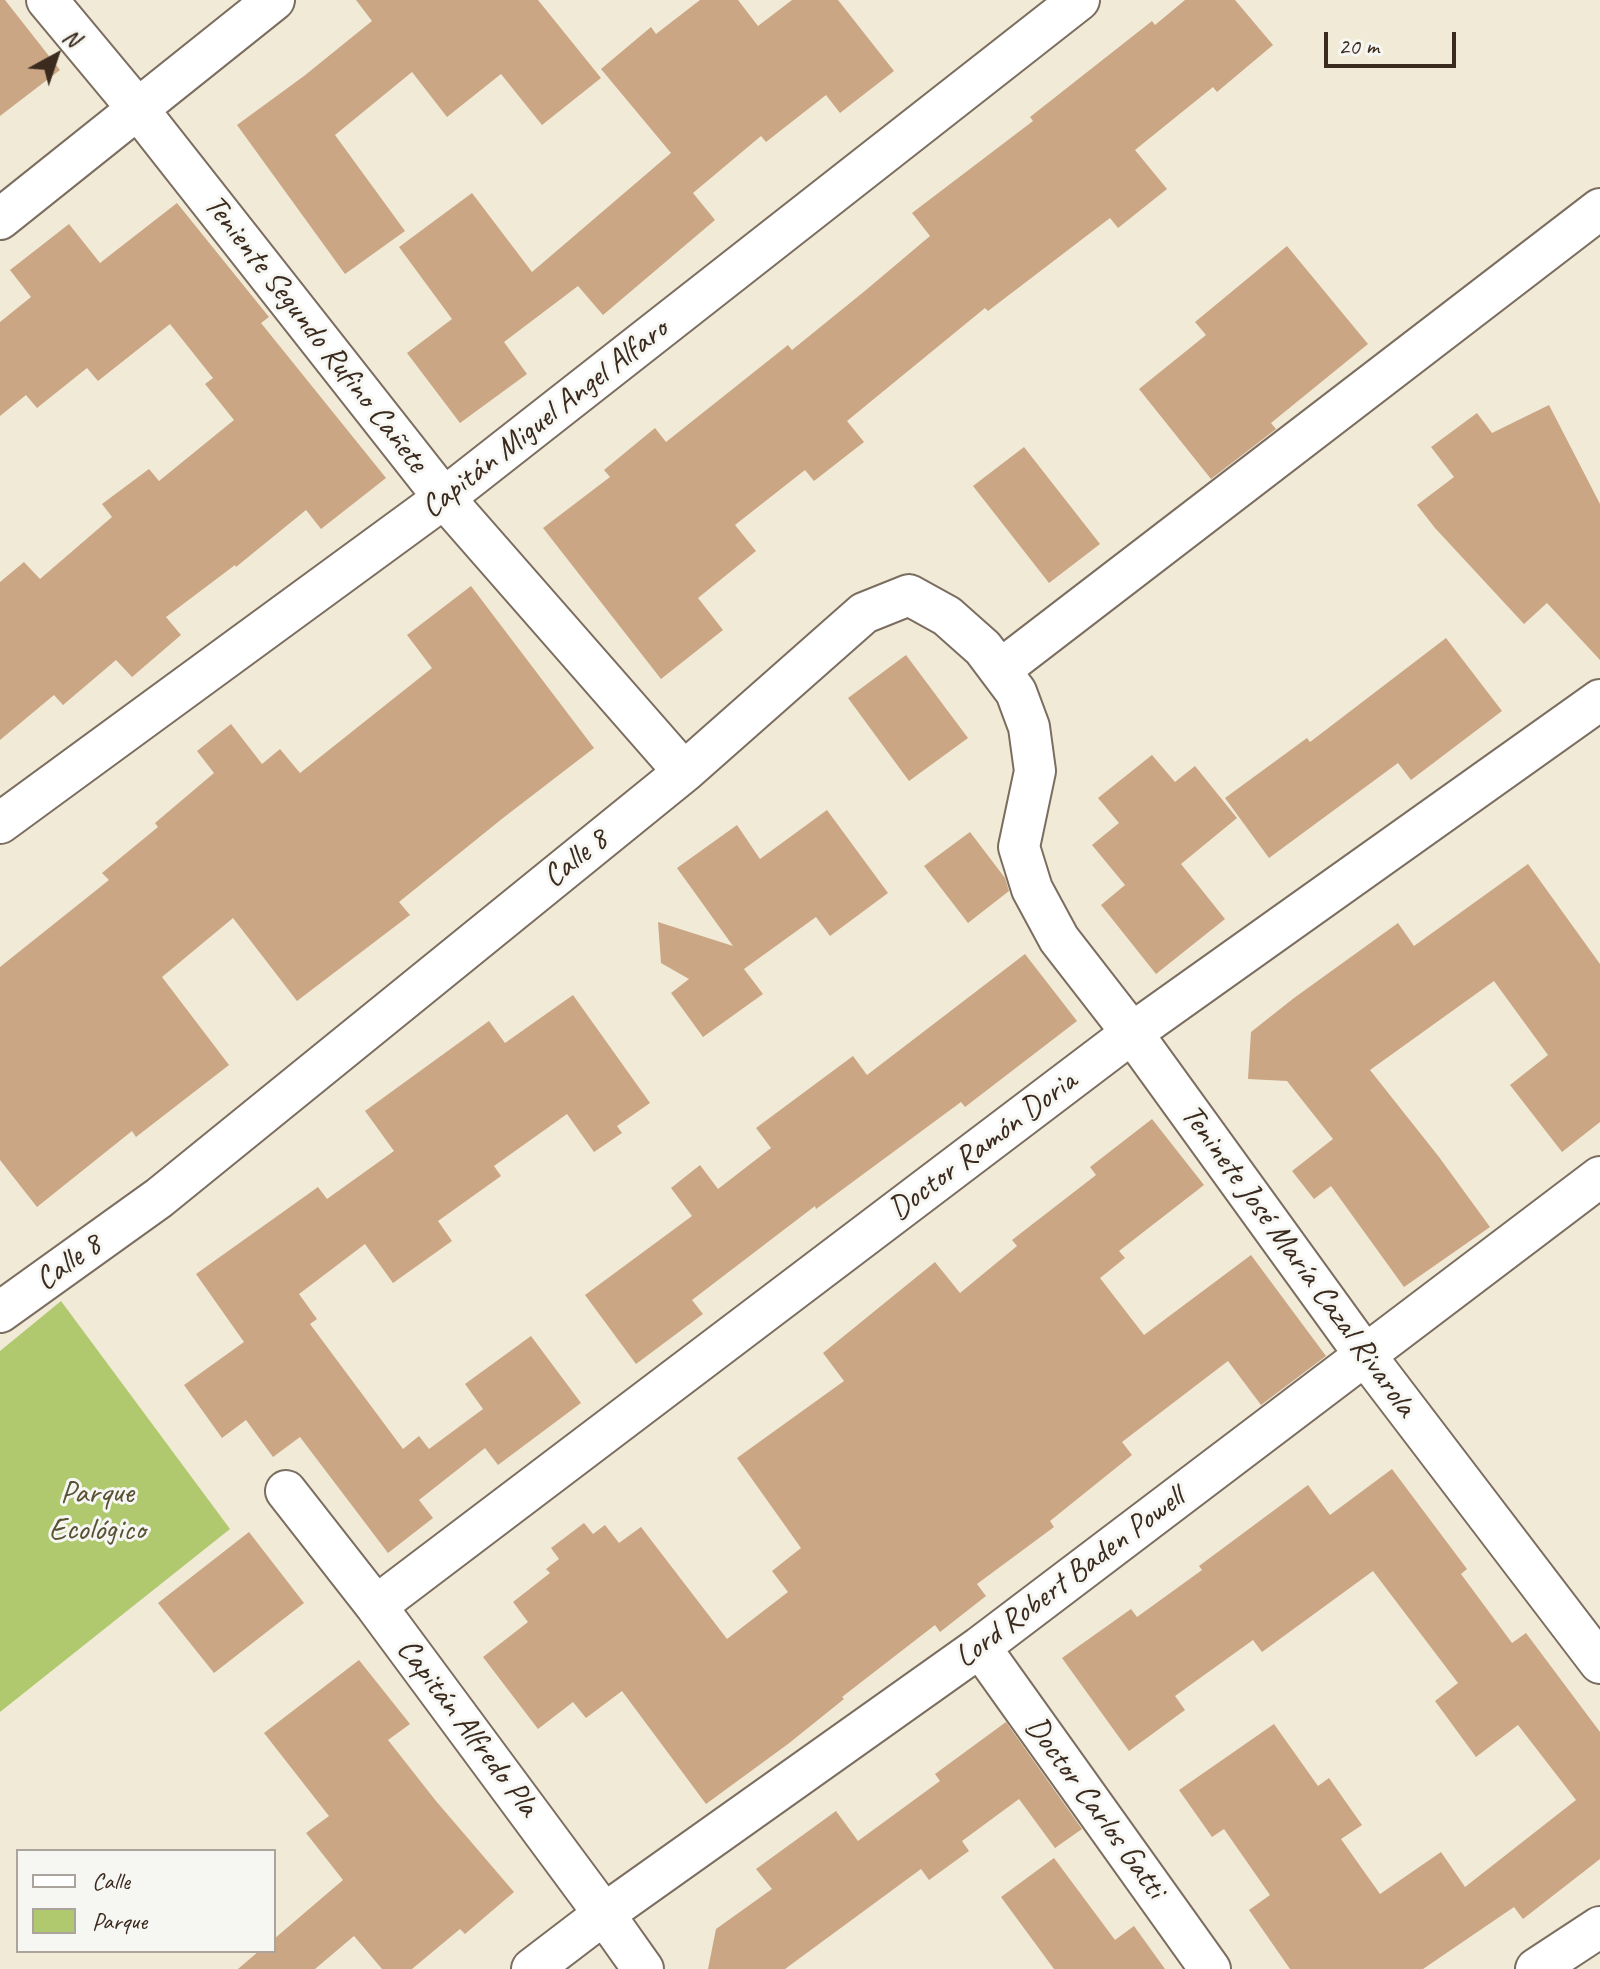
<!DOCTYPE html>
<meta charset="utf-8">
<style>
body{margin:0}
#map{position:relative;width:1600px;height:1969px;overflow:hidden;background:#f1ead7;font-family:Caveat,sans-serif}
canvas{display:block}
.legend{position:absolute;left:16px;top:1849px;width:260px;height:104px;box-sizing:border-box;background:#f6f6f2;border:2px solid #aba49d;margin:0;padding:10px 14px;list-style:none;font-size:24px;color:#3b2a1e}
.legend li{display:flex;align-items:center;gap:16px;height:40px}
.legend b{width:40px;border:2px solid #aba49d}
.north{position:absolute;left:16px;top:16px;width:80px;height:80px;-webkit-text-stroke:6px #f6f6f2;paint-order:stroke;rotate:40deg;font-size:22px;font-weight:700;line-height:32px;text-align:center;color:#3b2a1e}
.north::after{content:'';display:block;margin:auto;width:28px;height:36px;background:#3b2a1e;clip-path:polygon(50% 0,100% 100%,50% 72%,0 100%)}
.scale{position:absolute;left:1324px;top:32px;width:132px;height:36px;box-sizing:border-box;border:4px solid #3b2a1e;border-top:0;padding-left:10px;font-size:24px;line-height:28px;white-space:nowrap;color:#3b2a1e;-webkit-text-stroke:6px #f6f6f2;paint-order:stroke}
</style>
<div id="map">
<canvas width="1600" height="1969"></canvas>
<ul class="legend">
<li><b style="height:10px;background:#fff"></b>Calle</li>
<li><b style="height:22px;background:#b0c96e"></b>Parque</li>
</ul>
<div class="north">N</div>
<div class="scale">20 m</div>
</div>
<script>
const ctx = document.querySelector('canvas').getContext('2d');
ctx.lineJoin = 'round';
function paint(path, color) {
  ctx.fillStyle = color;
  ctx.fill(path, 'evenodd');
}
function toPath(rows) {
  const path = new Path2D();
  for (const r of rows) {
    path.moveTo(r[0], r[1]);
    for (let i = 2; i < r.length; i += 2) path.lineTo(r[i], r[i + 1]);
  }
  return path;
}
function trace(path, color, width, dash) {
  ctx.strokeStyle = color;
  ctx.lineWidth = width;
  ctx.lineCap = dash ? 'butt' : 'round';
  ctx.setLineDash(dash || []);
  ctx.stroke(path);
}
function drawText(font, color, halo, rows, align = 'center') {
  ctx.font = font + ' Caveat,sans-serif';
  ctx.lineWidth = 6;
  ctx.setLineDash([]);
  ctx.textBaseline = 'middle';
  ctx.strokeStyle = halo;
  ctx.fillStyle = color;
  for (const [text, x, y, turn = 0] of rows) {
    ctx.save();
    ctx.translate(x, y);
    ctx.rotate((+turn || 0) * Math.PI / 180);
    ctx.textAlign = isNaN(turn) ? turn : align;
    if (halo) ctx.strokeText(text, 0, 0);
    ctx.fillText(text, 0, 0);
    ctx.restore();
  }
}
paint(toPath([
 [61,1301,230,1529,0,1712,0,1351]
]), '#b0c96e');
paint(toPath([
 [0,0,5,0,60,70,0,116],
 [356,0,538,0,601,78,542,125,501,74,447,117,412,72,335,135,405,231,345,274,237,125,304,76,372,21],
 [700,0,738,0,758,26,792,0,838,0,894,71,840,113,826,95,766,142,761,136,693,193,715,220,603,315,578,286,504,342,527,374,460,423,407,353,452,319,399,247,472,193,532,272,671,153,601,69,651,27,656,34],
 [1185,0,1235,0,1273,45,1217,92,1213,87,1135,150,1167,189,1118,228,1110,218,988,311,985,308,847,421,864,442,814,481,805,470,735,525,756,551,698,598,723,630,661,679,543,528,610,477,604,470,655,428,666,442,788,345,792,350,866,290,930,236,912,213,1033,121,1030,117,1152,21,1155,25],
 [177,203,269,317,261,323,386,478,321,529,306,510,236,567,235,565,166,617,181,635,132,677,116,660,63,705,54,695,0,740,0,582,24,562,40,579,112,517,102,504,149,469,159,481,234,420,205,384,213,378,170,324,98,381,87,368,37,408,26,395,0,416,0,322,31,297,10,270,69,224,100,263],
 [1287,246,1368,344,1271,423,1276,429,1211,479,1139,389,1206,335,1195,322],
 [1549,405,1600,504,1600,660,1547,603,1524,624,1435,528,1417,505,1454,477,1431,447,1477,413,1492,433],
 [1024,447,1100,544,1049,583,973,486],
 [471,586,594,748,503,818,399,902,410,915,297,1001,233,918,162,977,229,1065,136,1137,132,1131,37,1207,0,1160,0,967,109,880,102,873,158,827,155,823,214,773,197,751,231,724,262,764,280,749,300,773,432,668,407,635],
 [1446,638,1502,711,1411,780,1398,763,1269,858,1225,798,1307,738,1310,742],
 [906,655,968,738,909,781,848,698],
 [1152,755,1175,782,1195,766,1237,818,1181,864,1225,919,1156,974,1101,905,1125,885,1092,845,1119,823,1098,798],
 [827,810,888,893,830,936,816,917,744,969,763,994,703,1037,671,993,689,979,661,963,658,922,733,946,677,868,737,825,760,859],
 [970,832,1005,878,1009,891,968,923,924,866],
 [1528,864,1600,964,1600,1122,1562,1152,1510,1085,1548,1055,1494,981,1370,1070,1439,1157,1490,1227,1404,1287,1331,1186,1314,1199,1292,1171,1333,1139,1287,1081,1248,1079,1251,1032,1294,998,1398,923,1414,946],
 [1025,954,1077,1021,965,1107,961,1102,816,1209,815,1206,692,1300,703,1314,636,1364,585,1295,692,1216,671,1188,700,1165,718,1189,771,1148,756,1128,853,1056,867,1075],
 [573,995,650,1103,617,1126,622,1133,594,1152,567,1114,494,1166,501,1176,438,1221,452,1241,393,1283,365,1244,299,1294,317,1319,310,1324,403,1449,419,1436,429,1449,483,1409,465,1384,531,1336,581,1403,498,1465,485,1448,419,1500,433,1518,388,1553,300,1437,273,1457,246,1420,222,1438,184,1385,244,1342,196,1274,318,1187,327,1199,394,1151,365,1111,489,1021,505,1043],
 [1152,1119,1204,1185,1119,1251,1125,1258,1100,1278,1144,1335,1251,1255,1326,1356,1261,1405,1228,1361,1122,1442,1132,1455,1050,1521,1054,1527,977,1584,986,1596,940,1632,935,1625,842,1697,844,1699,788,1744,706,1804,622,1691,586,1718,573,1702,538,1729,483,1657,528,1622,513,1602,550,1573,546,1569,559,1559,551,1548,584,1523,593,1534,605,1525,619,1543,641,1527,727,1639,788,1592,772,1571,801,1548,737,1458,844,1381,823,1353,935,1262,960,1293,1017,1246,1012,1240,1096,1175,1090,1167],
 [1392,1469,1467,1569,1461,1574,1512,1643,1526,1633,1600,1732,1600,1859,1523,1919,1514,1907,1423,1969,1290,1969,1249,1910,1270,1895,1224,1829,1212,1837,1179,1790,1274,1724,1318,1786,1329,1778,1362,1825,1341,1839,1380,1894,1441,1852,1465,1887,1576,1800,1518,1725,1476,1757,1435,1701,1458,1683,1373,1571,1262,1652,1253,1640,1175,1696,1185,1710,1129,1751,1062,1658,1131,1609,1137,1617,1202,1570,1199,1566,1308,1485,1330,1515],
 [249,1532,304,1603,214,1673,158,1603],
 [359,1660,410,1724,388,1740,436,1801,514,1892,465,1934,460,1929,412,1969,382,1969,354,1936,315,1969,238,1969,259,1951,274,1951,274,1939,343,1880,306,1833,329,1816,264,1733],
 [1006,1722,1082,1829,1055,1848,1019,1799,962,1841,969,1851,929,1880,921,1869,785,1969,708,1969,716,1929,772,1889,756,1869,836,1811,858,1841,940,1781,935,1774],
 [1054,1858,1115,1940,1134,1926,1165,1969,1054,1969,1001,1897]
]), '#caa684');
const street = toPath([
 [47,0,137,108,444,498,684,772],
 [0,219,274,0],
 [1000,670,1600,209],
 [0,823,444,498,1079,0],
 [0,1312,159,1198,684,772,864,613,909,595,947,616,983,648,1016,692,1029,727,1035,771,1019,847,1032,889,1059,939,1132,1033,1365,1355,1600,1663],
 [286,1491,376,1606,604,1914,643,1969],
 [376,1606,1132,1033,1600,700],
 [980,1647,1210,1969],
 [532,1969,604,1914,980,1647,1600,1177],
 [1536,1969,1600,1927]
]);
trace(street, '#7b6d5f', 44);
trace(street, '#fff', 40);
drawText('32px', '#3b2a1e', '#f6f6f2', [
 ["Teniente Segundo Rufino Cañete",315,334,52],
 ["Capitán Miguel Angel Alfaro",545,419,-38],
 ["Calle 8",576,859,-39],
 ["Doctor Ramón Doria",983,1146,-37],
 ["Teninete José María Cazal Rivarola",1298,1261,54],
 ["Calle 8",69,1263,-36],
 ["Lord Robert Baden Powell",1070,1578,-37],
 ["Capitán Alfredo Pla",467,1728,53],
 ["Doctor Carlos Gatti",1095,1808,54]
]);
drawText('32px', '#585232', '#f6f6f2', [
 ["Parque",97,1494],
 ["Ecológico",97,1531]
]);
</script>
